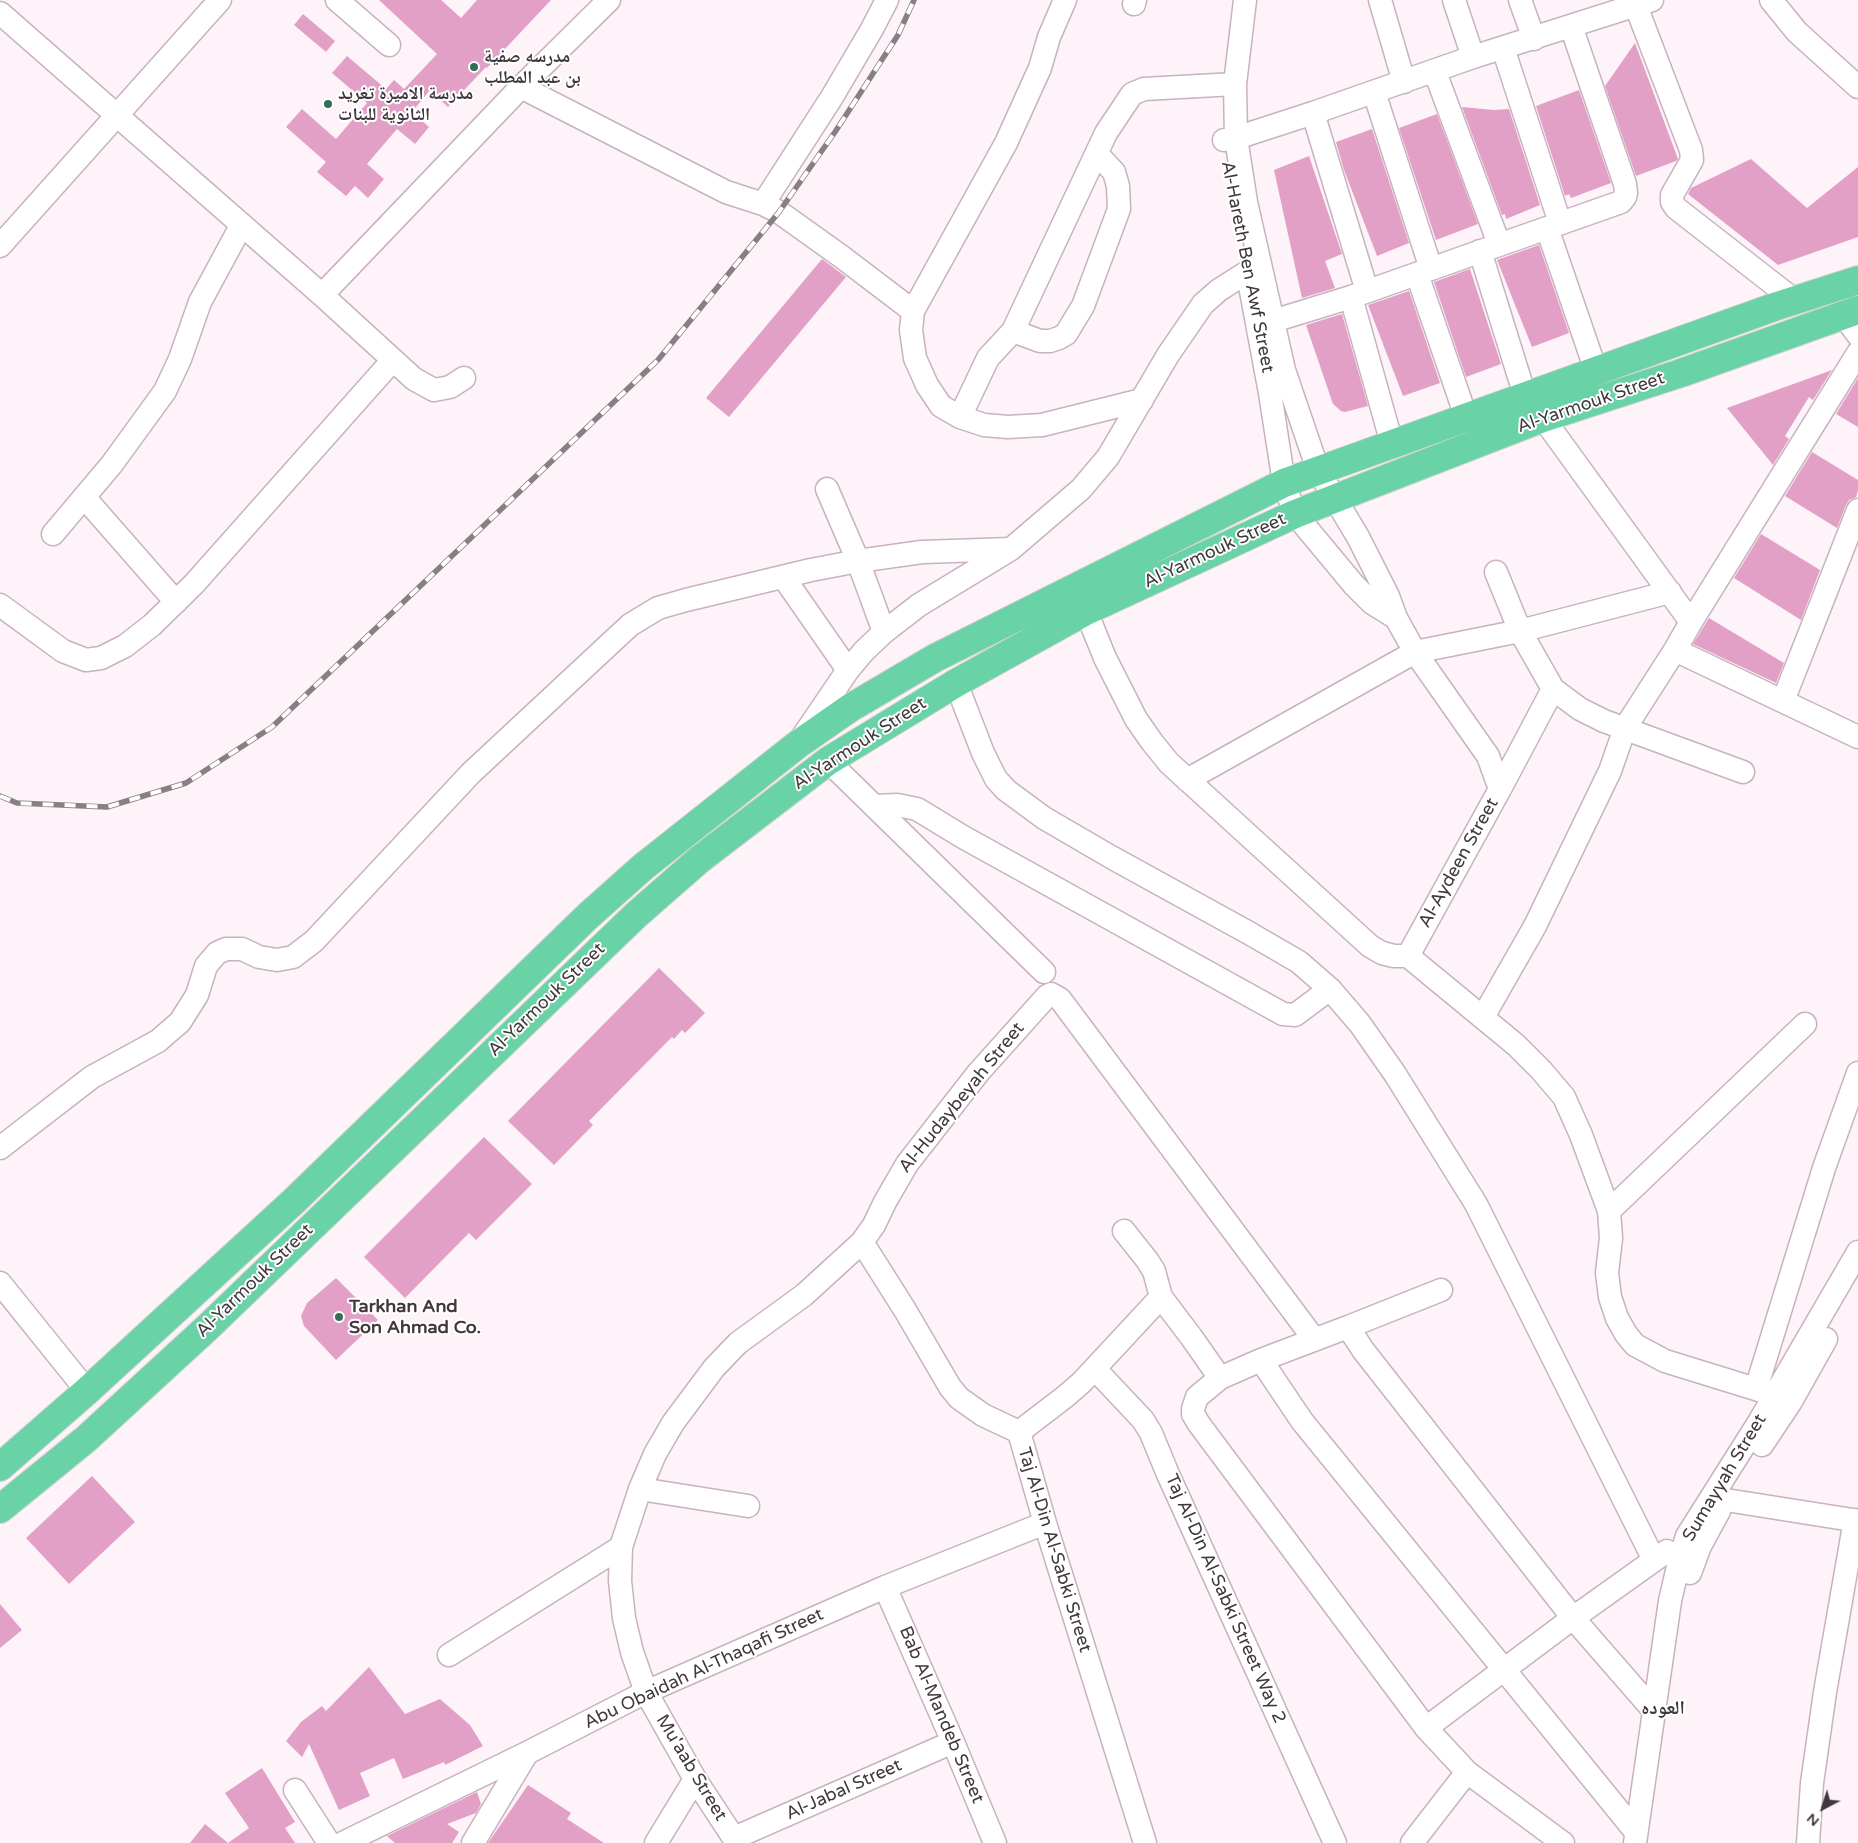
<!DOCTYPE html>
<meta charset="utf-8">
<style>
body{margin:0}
#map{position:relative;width:1858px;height:1843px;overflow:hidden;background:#fdf3f8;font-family:"Varela Round",sans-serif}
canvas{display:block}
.north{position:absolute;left:1798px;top:1783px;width:50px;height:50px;-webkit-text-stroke:4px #fff;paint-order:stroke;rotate:220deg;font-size:14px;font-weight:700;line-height:20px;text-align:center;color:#41383d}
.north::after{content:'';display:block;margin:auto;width:18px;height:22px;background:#41383d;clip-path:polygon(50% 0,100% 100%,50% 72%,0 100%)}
</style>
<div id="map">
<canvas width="1858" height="1843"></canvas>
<div class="north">N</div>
</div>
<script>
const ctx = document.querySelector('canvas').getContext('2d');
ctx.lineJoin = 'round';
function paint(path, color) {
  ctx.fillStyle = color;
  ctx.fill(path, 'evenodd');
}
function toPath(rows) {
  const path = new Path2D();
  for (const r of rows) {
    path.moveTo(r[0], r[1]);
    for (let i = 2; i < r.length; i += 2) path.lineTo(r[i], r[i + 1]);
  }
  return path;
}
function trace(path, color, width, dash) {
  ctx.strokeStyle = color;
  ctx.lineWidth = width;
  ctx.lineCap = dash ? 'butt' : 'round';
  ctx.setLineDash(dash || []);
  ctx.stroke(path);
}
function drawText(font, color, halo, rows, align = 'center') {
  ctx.font = font + ' "Varela Round","Noto Naskh Arabic",sans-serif';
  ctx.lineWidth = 4;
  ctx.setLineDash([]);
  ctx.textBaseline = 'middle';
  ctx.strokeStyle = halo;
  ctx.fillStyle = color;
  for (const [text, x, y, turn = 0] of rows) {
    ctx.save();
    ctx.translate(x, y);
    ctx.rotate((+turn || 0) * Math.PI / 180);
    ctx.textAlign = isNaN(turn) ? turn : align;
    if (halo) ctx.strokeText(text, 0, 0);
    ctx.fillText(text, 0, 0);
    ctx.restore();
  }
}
paint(toPath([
 [379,0,441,0,461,18,477,0,551,0,487,68,486,67,448,107,430,90,412,112,429,127,415,144,397,129,367,164,384,179,368,198,355,186,346,196,317,172,326,162,286,127,302,109,336,139,367,103,332,73,347,56,386,89,394,80,404,89,437,54],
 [303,14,335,41,326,52,294,25],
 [1635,43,1678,159,1676,161,1636,176,1605,86],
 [1579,90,1611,183,1571,198,1569,194,1565,196,1536,106],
 [1462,107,1494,110,1509,109,1540,205,1506,219,1505,214,1502,215],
 [1437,114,1478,224,1436,240,1399,128],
 [1372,129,1409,243,1377,256,1344,170,1336,142],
 [1309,156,1342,254,1325,261,1335,288,1302,298,1274,170],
 [1751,159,1807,208,1858,167,1858,237,1778,265,1688,194,1691,188],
 [1539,245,1569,333,1532,347,1497,260],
 [822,259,846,277,729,417,706,398],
 [1470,269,1501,364,1466,377,1434,282],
 [1409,291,1440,383,1403,396,1368,305],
 [1342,314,1368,406,1345,412,1341,411,1333,404,1306,325],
 [1832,370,1813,400,1809,397,1785,436,1789,439,1773,465,1727,408],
 [1858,378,1858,427,1836,414],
 [1812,452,1858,480,1858,490,1856,497,1849,500,1846,505,1837,528,1785,496],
 [1761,534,1820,570,1801,620,1734,578],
 [1709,618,1784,663,1776,683,1693,644],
 [659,968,705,1013,685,1033,682,1030,674,1039,672,1037,589,1121,593,1125,554,1165,508,1121],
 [484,1137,532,1184,476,1240,469,1233,405,1298,364,1257],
 [336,1278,378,1320,336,1360,304,1326,301,1316,307,1303],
 [92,1476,135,1522,69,1584,26,1538],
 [0,1604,22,1630,0,1648],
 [369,1667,405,1714,440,1699,470,1725,483,1746,445,1765,444,1762,403,1779,394,1758,360,1773,370,1796,339,1810,309,1744,302,1757,286,1741,301,1722,322,1706,326,1711],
 [262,1768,295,1822,285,1828,295,1843,190,1843,205,1824,228,1843,249,1828,225,1793],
 [528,1785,571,1813,567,1819,604,1843,488,1843],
 [477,1792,481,1804,476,1813,447,1824,459,1832,452,1843,395,1843,387,1836]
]), '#e2a0c7');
const minor = toPath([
 [337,0,389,45],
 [1065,0,1049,37,1040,68,1006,143,913,311,911,330,915,358,927,385,941,406,960,417,984,425,1008,427,1042,425,1142,400],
 [1245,0,1235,84,1236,138,1246,202,1284,370,1318,470,1358,537,1388,596,1396,618,1415,652,1488,756,1500,789,1408,956],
 [1380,0,1404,82],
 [1454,0,1473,57],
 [1520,0,1534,39],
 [1771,0,1797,32,1858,87],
 [1134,4,1135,0],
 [1636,6,1691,150,1692,160,1672,195,1672,202,1676,208,1794,300],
 [0,13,322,295,414,379,434,390,450,387,464,378],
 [1503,48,1560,223],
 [1435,72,1499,244],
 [521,87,726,192,763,204,779,212,842,257,913,311],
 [1374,92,1431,269],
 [1313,113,1367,291],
 [1224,140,1236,138,1313,113,1473,57,1652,0],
 [763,204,832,97,872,29,887,0],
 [1547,228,1596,371],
 [0,246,220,0],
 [1480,251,1525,396],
 [1417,274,1466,417],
 [1250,286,1270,393,1284,483,1295,514,1354,585,1372,603,1396,618],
 [322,295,521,87,609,0],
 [1351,297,1621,202,1625,197,1626,193,1625,184,1571,26],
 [1843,315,1858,335],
 [1273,321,1351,297,1392,444],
 [1013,331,1040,341,1050,341,1059,338,1066,334,1083,306,1119,209,1118,186,1114,172,1097,154],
 [960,417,988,358,1013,331,1106,133,1132,94,1144,89,1235,84],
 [1543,418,1691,622],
 [827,489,858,561,884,632],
 [84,497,176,602],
 [53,534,112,464,165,391,180,359,200,302,241,226],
 [1496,572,1520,631,1553,689,1500,789],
 [784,578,848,670],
 [0,605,63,651,86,660,101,658,125,646,152,625,194,584,392,361],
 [1086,611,1105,658,1136,719,1152,742,1169,763,1370,946,1382,953,1394,956,1408,956,1516,1045,1541,1070,1564,1097,1581,1135,1609,1211,1611,1238,1607,1273,1610,1297,1617,1318,1626,1334,1635,1345,1665,1361,1775,1395,1790,1403],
 [1675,650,1858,737],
 [956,683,983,753,996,779,1006,790,1044,818,1111,857,1249,933,1299,962,1330,989,1360,1024,1395,1074,1476,1204,1654,1560],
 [1553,689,1580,709,1604,721,1743,772],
 [1783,701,1858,510],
 [801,739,848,670,864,651,884,632,919,605,1011,549,1081,489,1108,457,1168,355,1203,304,1219,290,1260,264],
 [828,761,1044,972],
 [1187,780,1415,652,1520,631,1670,592],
 [875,806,897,805,917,809,963,837,1283,1014,1295,1015,1330,989],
 [1483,1017,1535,926,1610,771,1625,728,1675,650,1691,622,1858,353],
 [0,1148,92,1077,158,1041,180,1022,197,995,206,966,217,953,226,949,242,949,259,957,277,960,293,957,314,941,471,773,630,625,658,608,686,600,811,570,858,561,922,552,1011,549],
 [1609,1211,1805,1024],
 [862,1242,905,1310,950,1387,959,1398,983,1415,1019,1432],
 [0,1283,87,1391],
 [1161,1297,1192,1338,1220,1378],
 [1348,1327,1441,1290],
 [1261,1360,1302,1421,1636,1832],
 [1095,1369,1143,1420,1151,1433,1167,1472,1335,1843],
 [1756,1389,1824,1168,1858,1073],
 [1019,1432,1045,1523,1145,1843],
 [1019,1432,1066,1396,1082,1382,1161,1297,1154,1271,1147,1260,1124,1231],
 [1762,1445,1790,1403,1826,1339],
 [640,1489,748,1506],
 [1726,1500,1858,1521],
 [1690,1573,1700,1546,1719,1511],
 [885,1587,953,1742,995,1843],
 [449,1655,621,1547],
 [1426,1728,1573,1618,1667,1551],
 [295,1790,329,1843],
 [734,1838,953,1742],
 [343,1843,527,1753,646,1692,885,1587,1045,1523],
 [473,1843,527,1753],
 [656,1843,695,1779],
 [737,1843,695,1779,646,1692,632,1652,624,1618,620,1581,621,1547,640,1489,655,1454,673,1423,714,1368,738,1343,804,1295,862,1242,874,1225,885,1202,907,1164,978,1073,1047,996,1051,994,1060,999,1314,1339],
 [1412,1843,1467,1772],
 [1563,1843,1467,1772,1426,1728,1199,1424,1193,1414,1193,1409,1197,1397,1220,1378,1261,1360,1348,1327,1363,1350,1573,1618,1654,1711],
 [1635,1843,1670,1601,1679,1562,1687,1536,1759,1422,1858,1252],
 [1808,1843,1812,1783,1825,1692,1855,1520]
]);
const highway = toPath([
 [0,1467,87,1391,294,1201,588,916,643,867,797,745,850,708,935,658,1284,483,1777,306,1858,280],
 [0,1509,86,1439,208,1327,636,915,700,859,828,761,956,683,1086,611,1295,514,1543,418,1681,373,1858,310]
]);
trace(minor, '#c8b2bf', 25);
trace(highway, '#d5d3d4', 30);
trace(minor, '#fff', 22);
trace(highway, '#6ad2a7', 28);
const rail = toPath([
 [0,796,17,803,107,807,186,783,272,727,658,360,779,212,835,132,898,35,914,0]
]);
trace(rail, '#887f84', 5.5);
trace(rail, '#fff', 4, [11]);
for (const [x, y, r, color] of [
 [474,67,5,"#356e56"],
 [328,104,5,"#356e56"],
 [339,1317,5,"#356e56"]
]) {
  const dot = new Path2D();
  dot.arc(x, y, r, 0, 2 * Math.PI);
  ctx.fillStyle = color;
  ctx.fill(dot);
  trace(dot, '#fff', 2);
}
drawText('bold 18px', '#41383d', '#fff', [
 ["مدرسه صفية",484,57],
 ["بن عبد المطلب",484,78],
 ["مدرسة الاميرة تغريد",338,94],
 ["الثانوية للبنات",338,115],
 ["Tarkhan And",349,1307],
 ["Son Ahmad Co.",349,1328]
], 'left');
drawText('18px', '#41383d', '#fff', [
 ["Al-Hareth Ben Awf Street",1247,267,79],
 ["Al-Yarmouk Street",1591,403,-19],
 ["Al-Yarmouk Street",1215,551,-25],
 ["Al-Yarmouk Street",860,744,-33],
 ["Al-Aydeen Street",1459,863,-61],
 ["Al-Yarmouk Street",547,1000,-44],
 ["Al-Hudaybeyah Street",962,1098,-51],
 ["Al-Yarmouk Street",255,1281,-44],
 ["Sumayyah Street",1725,1478,-59],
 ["Taj Al-Din Al-Sabki Street",1054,1550,73],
 ["Taj Al-Din Al-Sabki Street Way 2",1225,1599,66],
 ["Abu Obaidah Al-Thaqafi Street",704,1669,-25],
 ["Bab Al-Mandeb Street",941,1715,67],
 ["Mu'aab Street",691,1768,59],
 ["Al-Jabal Street",844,1790,-24]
]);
drawText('bold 19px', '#41383d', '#fff', [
 ["العوده",1663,1709]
]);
</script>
